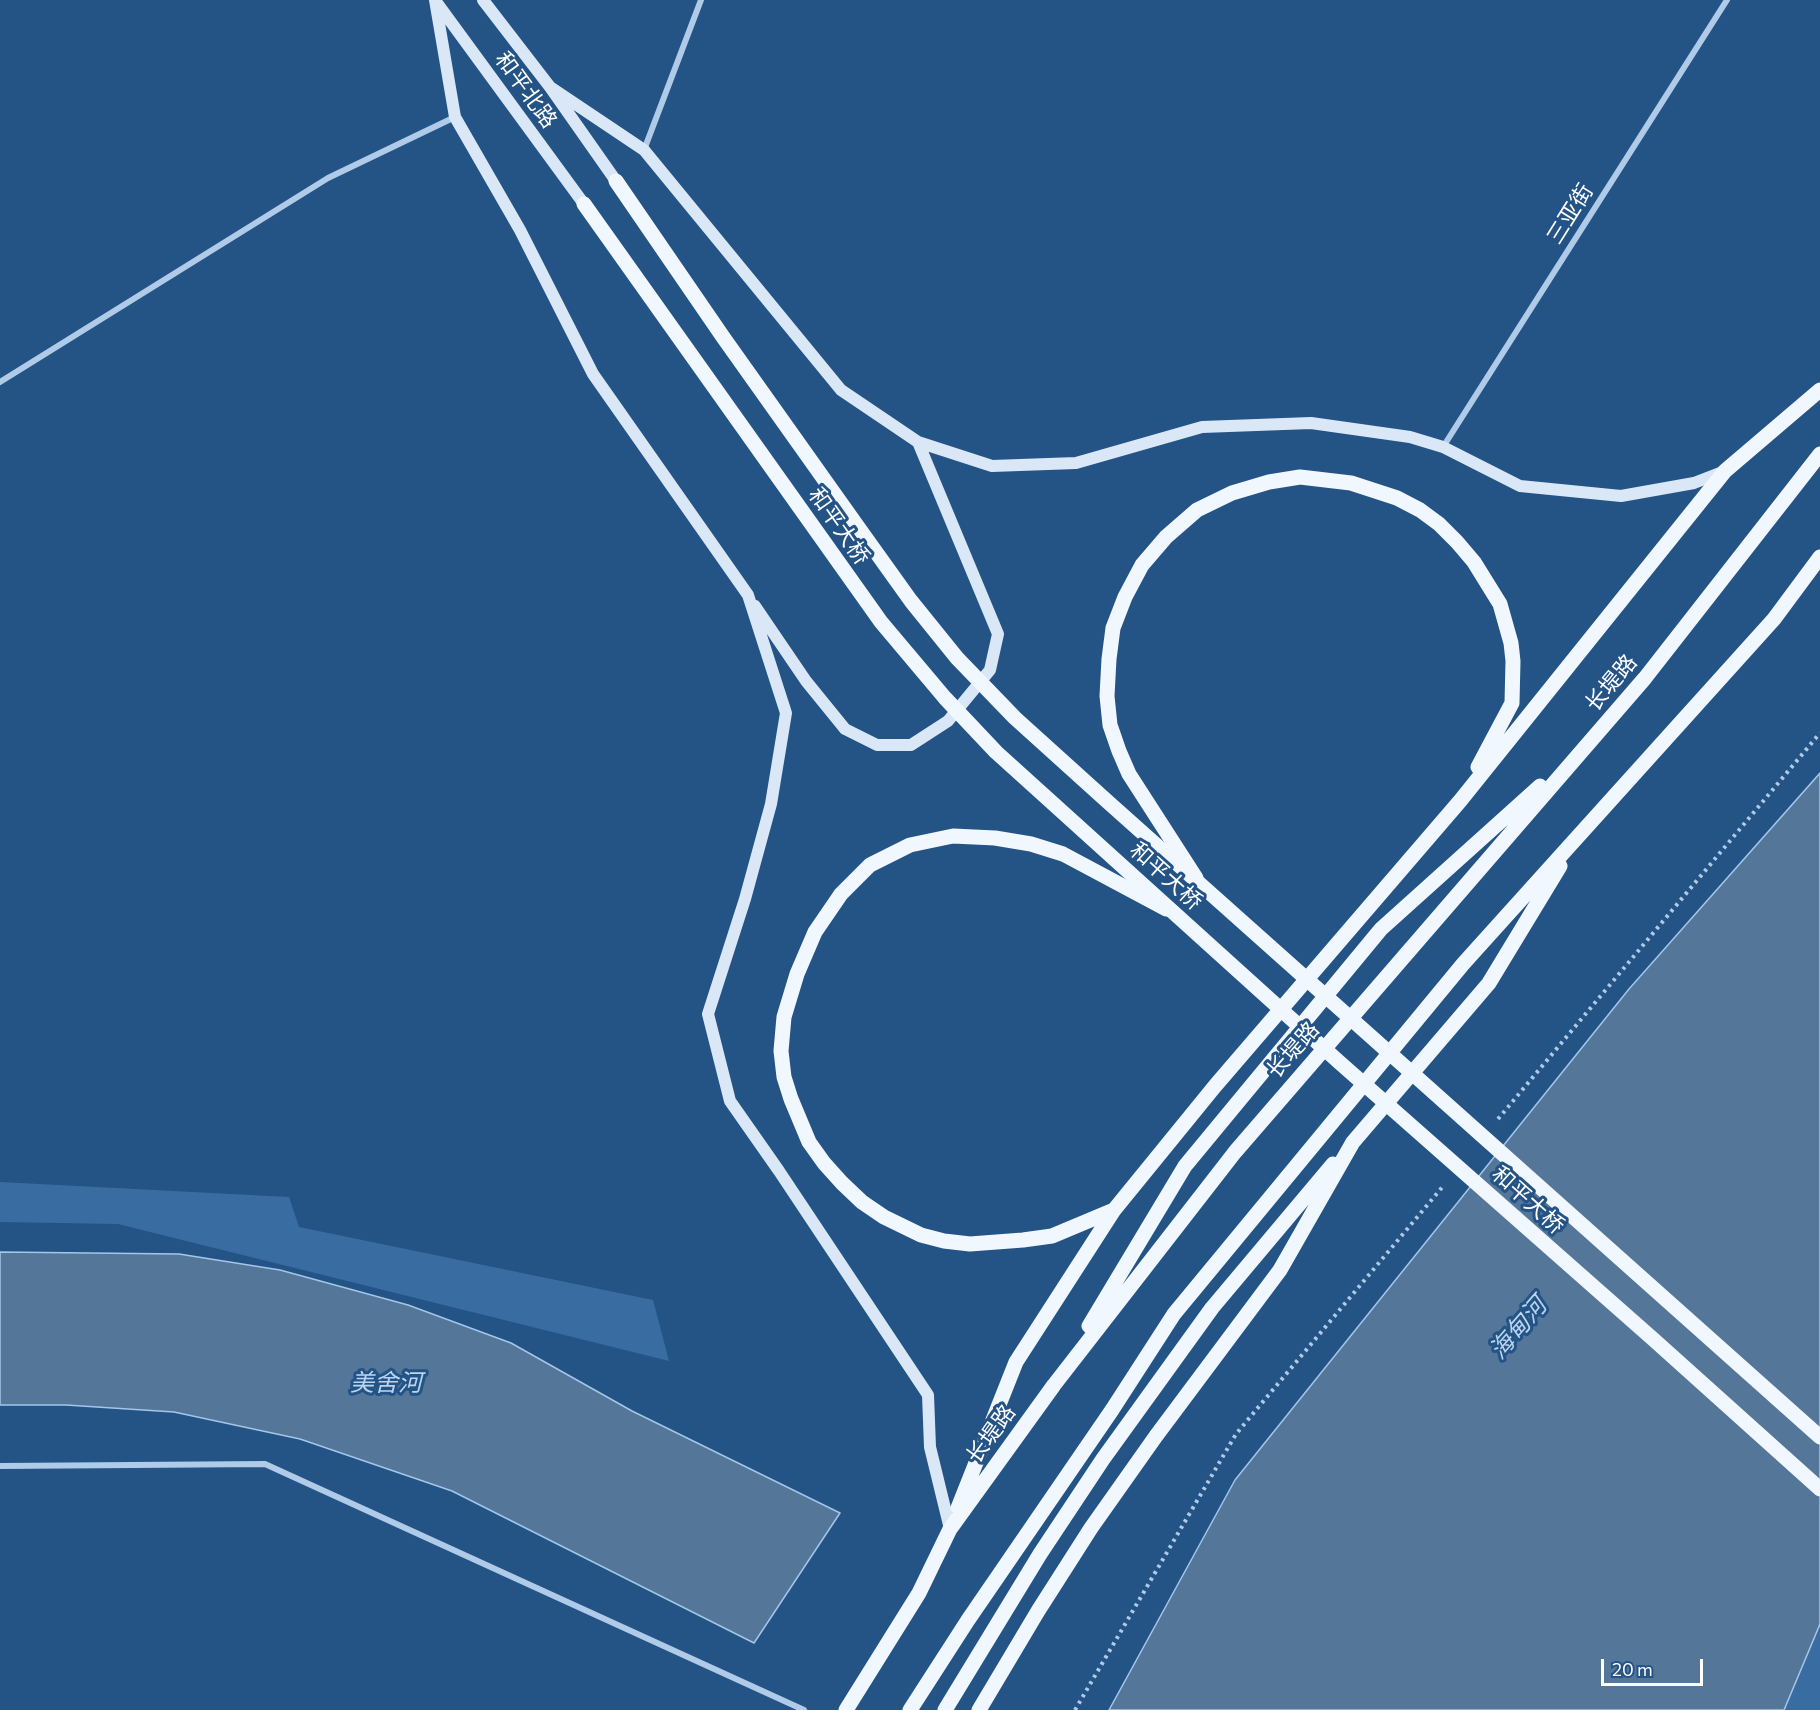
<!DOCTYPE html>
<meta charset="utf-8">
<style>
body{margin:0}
#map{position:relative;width:1820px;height:1710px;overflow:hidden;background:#245386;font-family:Commissioner,sans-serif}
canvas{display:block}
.scale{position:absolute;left:1601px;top:1659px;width:102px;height:27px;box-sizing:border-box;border:3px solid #fff;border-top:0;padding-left:8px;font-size:18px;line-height:21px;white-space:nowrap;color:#fff;-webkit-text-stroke:4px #245386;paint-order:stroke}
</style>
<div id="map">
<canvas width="1820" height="1710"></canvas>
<div class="scale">20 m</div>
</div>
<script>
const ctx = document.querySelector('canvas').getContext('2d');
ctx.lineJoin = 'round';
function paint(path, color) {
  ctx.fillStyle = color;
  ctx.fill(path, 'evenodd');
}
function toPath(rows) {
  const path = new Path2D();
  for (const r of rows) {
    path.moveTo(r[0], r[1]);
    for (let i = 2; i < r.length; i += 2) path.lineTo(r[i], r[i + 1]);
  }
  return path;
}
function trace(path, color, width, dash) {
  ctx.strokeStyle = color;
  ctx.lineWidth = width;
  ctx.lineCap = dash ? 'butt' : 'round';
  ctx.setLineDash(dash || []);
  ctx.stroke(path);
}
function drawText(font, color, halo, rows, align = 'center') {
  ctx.font = font + ' Commissioner,"Noto Sans SC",sans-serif';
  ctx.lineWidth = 6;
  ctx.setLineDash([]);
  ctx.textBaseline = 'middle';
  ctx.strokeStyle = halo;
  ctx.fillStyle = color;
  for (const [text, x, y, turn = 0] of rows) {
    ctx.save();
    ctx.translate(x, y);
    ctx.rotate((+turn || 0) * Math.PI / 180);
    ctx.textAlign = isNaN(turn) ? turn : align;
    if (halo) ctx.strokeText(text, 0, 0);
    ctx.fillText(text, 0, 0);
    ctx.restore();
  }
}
paint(toPath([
 [0,1182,289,1197,299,1227,653,1300,669,1361,118,1224,0,1222],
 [1820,1624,1820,1710,1784,1710,1795,1680]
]), '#396da2');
const water = toPath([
 [1820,773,1820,1624,1784,1710,1109,1710,1235,1480,1629,989,1820,773],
 [0,1252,179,1254,280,1270,408,1305,511,1343,632,1411,840,1513,754,1643,452,1491,300,1439,174,1412,66,1405,0,1405,0,1252]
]);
paint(water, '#547699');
trace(water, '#a3c7e9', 1.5);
trace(toPath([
 [1498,1119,1820,733],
 [1075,1710,1236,1434,1444,1185]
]), '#afcbe8', 4, [3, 4.5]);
trace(toPath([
 [644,150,701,0],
 [0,382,328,178,455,117],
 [1443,447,1727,0],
 [0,1466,265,1464,804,1710]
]), '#afcbe8', 6);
trace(toPath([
 [435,0,455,117,520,230,593,374,748,595,786,713,771,804,745,899,708,1014,730,1101,779,1171,928,1395,930,1447,950,1529],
 [483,0,550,87,616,181],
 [437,3,584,204],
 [550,87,644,150,841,390,918,442,992,466,1076,463,1202,427,1311,423,1410,437,1443,447,1520,486,1621,496,1694,483,1725,471],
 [755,606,806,681,845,729,877,745,911,745,948,721,990,670,998,634,918,442]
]), '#d9e7f7', 12);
trace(toPath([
 [1196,878,1129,774,1119,751,1110,725,1107,696,1109,659,1113,628,1125,597,1142,565,1166,537,1197,510,1232,493,1269,482,1300,477,1351,483,1397,498,1420,510,1439,524,1457,542,1474,562,1500,604,1511,643,1513,661,1512,703,1478,767],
 [1114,1210,1052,1236,1023,1240,970,1244,944,1241,921,1235,884,1217,862,1202,842,1183,824,1163,809,1142,791,1099,784,1077,781,1051,784,1017,797,974,815,932,841,894,870,865,910,845,953,836,995,838,1031,844,1063,854,1166,909],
 [1089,1326,1185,1166,1381,929,1540,786],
 [958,1508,1016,1362,1114,1210,1215,1086,1460,801,1725,471,1820,390],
 [846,1710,919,1593,950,1529,1054,1385,1235,1152,1645,678,1820,454],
 [910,1710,968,1620,1112,1410,1174,1314,1463,964,1774,619,1820,557],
 [945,1710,1040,1554,1103,1459,1212,1308,1333,1164],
 [979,1710,1038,1611,1091,1528,1156,1436,1280,1270,1353,1142,1489,983,1560,866]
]), '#f1f7fe', 15);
trace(toPath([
 [616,181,723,337,858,527,911,601,957,658,1015,718,1108,802,1820,1437],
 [584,204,881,622,945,698,996,752,1339,1062,1653,1339,1820,1489]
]), '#f1f7fe', 15);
drawText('22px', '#fff', '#245386', [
 ["和平北路",526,90,54],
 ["三亚街",1570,214,-58],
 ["和平大桥",839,526,55],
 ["长堤路",1611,683,-50],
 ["和平大桥",1166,876,42],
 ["长堤路",1293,1050,-49],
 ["和平大桥",1528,1200,42],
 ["长堤路",991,1434,-54]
]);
drawText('italic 24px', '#bad5f0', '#245386', [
 ["海甸河",1518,1328,-49],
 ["美舍河",386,1383]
]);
</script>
